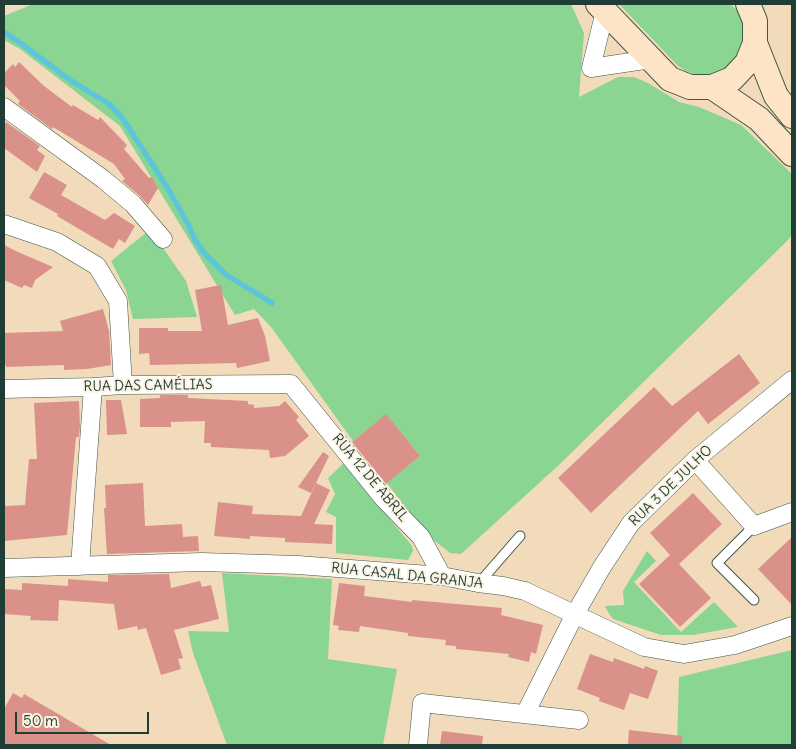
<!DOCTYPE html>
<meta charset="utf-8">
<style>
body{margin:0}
#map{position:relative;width:796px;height:749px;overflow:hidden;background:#f2dbbb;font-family:Delius,sans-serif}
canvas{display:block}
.frame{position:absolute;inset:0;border:5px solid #1f3d34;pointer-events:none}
.scale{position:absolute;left:15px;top:712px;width:134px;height:22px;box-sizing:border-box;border:2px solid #1f3d34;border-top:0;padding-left:6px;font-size:15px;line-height:18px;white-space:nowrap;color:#1f3d34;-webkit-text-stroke:4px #fcf5e5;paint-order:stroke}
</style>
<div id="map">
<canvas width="796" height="749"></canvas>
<div class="frame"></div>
<div class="scale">50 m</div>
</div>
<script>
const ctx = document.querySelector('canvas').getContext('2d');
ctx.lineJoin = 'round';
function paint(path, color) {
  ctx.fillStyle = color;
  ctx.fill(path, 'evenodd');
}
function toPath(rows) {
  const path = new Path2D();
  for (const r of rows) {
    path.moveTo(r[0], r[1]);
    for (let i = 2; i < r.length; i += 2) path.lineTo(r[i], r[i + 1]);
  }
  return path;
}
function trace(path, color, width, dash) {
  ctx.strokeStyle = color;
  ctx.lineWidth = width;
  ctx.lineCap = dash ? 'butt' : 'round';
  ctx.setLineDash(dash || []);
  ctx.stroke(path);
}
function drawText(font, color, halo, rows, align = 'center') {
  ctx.font = font + ' Delius,sans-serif';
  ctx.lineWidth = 4;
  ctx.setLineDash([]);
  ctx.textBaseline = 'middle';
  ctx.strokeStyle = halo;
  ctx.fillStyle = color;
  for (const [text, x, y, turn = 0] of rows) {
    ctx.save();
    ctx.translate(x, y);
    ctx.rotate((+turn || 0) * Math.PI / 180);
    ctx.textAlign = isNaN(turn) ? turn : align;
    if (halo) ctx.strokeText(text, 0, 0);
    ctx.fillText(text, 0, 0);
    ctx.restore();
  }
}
paint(toPath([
 [32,4,571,4,584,33,579,97,618,77,634,77,648,83,679,102,699,107,741,125,792,174,792,235,787,241,560,464,461,554,450,553,425,533,387,483,420,456,386,415,353,441,271,327,254,309,235,315,120,126,20,49,4,40,4,16,26,7],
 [619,4,730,4,737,10,742,19,744,29,744,39,737,58,730,66,722,71,713,74,704,75,694,74,686,71,678,66],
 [147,232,161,245,186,281,197,317,133,319,126,290,111,261],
 [344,463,412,546,413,551,408,560,336,553,336,517,326,512,335,494,328,478],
 [647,551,656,561,634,582,681,632,714,602,738,627,693,635,661,635,613,619,608,612,605,606,624,605,623,591],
 [222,573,332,579,328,659,397,669,383,745,227,745,193,653,188,631,229,632],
 [792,650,792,745,677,745,679,677]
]), '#8ad592');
trace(toPath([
 [4,32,19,42,70,80,109,104,123,119,149,159,167,187,190,228,195,240,205,254,225,274,272,303]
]), '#5dc5d9', 5.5);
paint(toPath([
 [19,62,44,86,72,107,73,105,98,120,100,117,127,145,124,149,149,178,152,177,158,188,148,205,140,196,122,181,125,179,114,164,53,127,52,129,18,104,20,101,4,85,4,73,13,64,15,67],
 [6,122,40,146,37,150,45,156,37,172,4,148,4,126],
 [44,172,67,185,61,195,105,220,114,213,135,226,125,243,119,239,113,249,57,216,58,214,29,198],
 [4,245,18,252,53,267,35,280,32,288,24,285,22,288,4,280],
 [221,285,228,325,258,318,265,336,270,361,237,368,236,363,150,365,149,353,139,354,139,328,168,328,168,331,202,331,195,290],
 [103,309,109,331,111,365,87,369,64,370,64,365,6,367,6,365,4,366,4,333,63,331,60,321],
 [739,354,760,383,708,424,698,411,591,513,558,478,654,387,672,406],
 [160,395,188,395,188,398,248,401,248,404,254,405,254,408,279,406,285,401,299,417,296,420,309,436,285,456,270,458,269,450,211,447,211,443,204,443,205,421,171,422,171,427,140,427,140,399,160,398],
 [106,400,121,400,127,434,107,435],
 [79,401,80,426,79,437,76,437,67,535,4,541,4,506,25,505,29,459,37,459,34,403],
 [386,414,420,456,386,484,352,442],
 [323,452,329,456,311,493,298,487],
 [143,483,145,526,182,524,183,537,198,536,199,551,107,554,104,508,106,508,105,485],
 [316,483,330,490,314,524,333,525,332,544,285,542,285,538,250,536,250,539,214,536,218,502,253,506,252,514,301,516],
 [693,493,722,524,679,564,711,598,680,627,639,584,670,555,650,533],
 [792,537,792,605,758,569],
 [169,574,171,588,200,581,202,587,211,585,219,619,174,630,183,658,178,659,181,669,161,675,146,628,138,630,137,626,118,630,114,604,59,600,58,621,30,620,31,616,4,614,4,589,22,590,22,583,68,586,68,579,108,582,108,575],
 [339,583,365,586,364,596,412,602,412,600,502,608,501,615,543,625,536,654,531,652,529,662,508,657,509,654,456,649,456,646,445,645,446,640,408,636,408,633,360,626,359,632,338,630,339,626,333,625],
 [590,654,613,662,614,658,644,669,645,666,658,671,648,699,630,693,624,710,599,701,600,698,577,689],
 [13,693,22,698,24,694,111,745,4,745,4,709],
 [629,730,682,736,682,745,628,745],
 [442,731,483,736,482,745,440,745]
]), '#d9918a');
const lane = toPath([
 [754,526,717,563,754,600],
 [479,583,520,536]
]);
const street = toPath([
 [605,11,591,68,651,59],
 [4,107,103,179,133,204,163,239],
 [4,224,57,242,97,266,118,301,123,385],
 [4,389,93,387,123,385,291,384,384,499,421,537,442,576],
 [695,460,754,526,792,512],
 [80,566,93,387],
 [4,568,202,562,298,565,442,576,478,583,503,586,525,591,644,647,684,654,735,645,792,626],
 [525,714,575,614,602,567,631,523,695,460,792,380],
 [418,745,422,703,579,720]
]);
const secondary = toPath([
 [598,4,670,79,690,87,712,87,732,79,747,63,755,43,755,21,748,4],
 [755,43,776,96,792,116],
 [712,87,759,119,792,154]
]);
trace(lane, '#3f5548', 11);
trace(street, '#3f5548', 19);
trace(secondary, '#3f5548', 26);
trace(lane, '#fff', 9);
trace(street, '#fff', 18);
trace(secondary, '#fee4c6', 24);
drawText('14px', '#1f3d34', '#fcf5e5', [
 ["RUA DAS CAMÉLIAS",148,386,-1],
 ["RUA 12 DE ABRIL",370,478,50],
 ["RUA 3 DE JULHO",671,486,-44],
 ["RUA CASAL DA GRANJA",407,576,6]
]);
</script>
